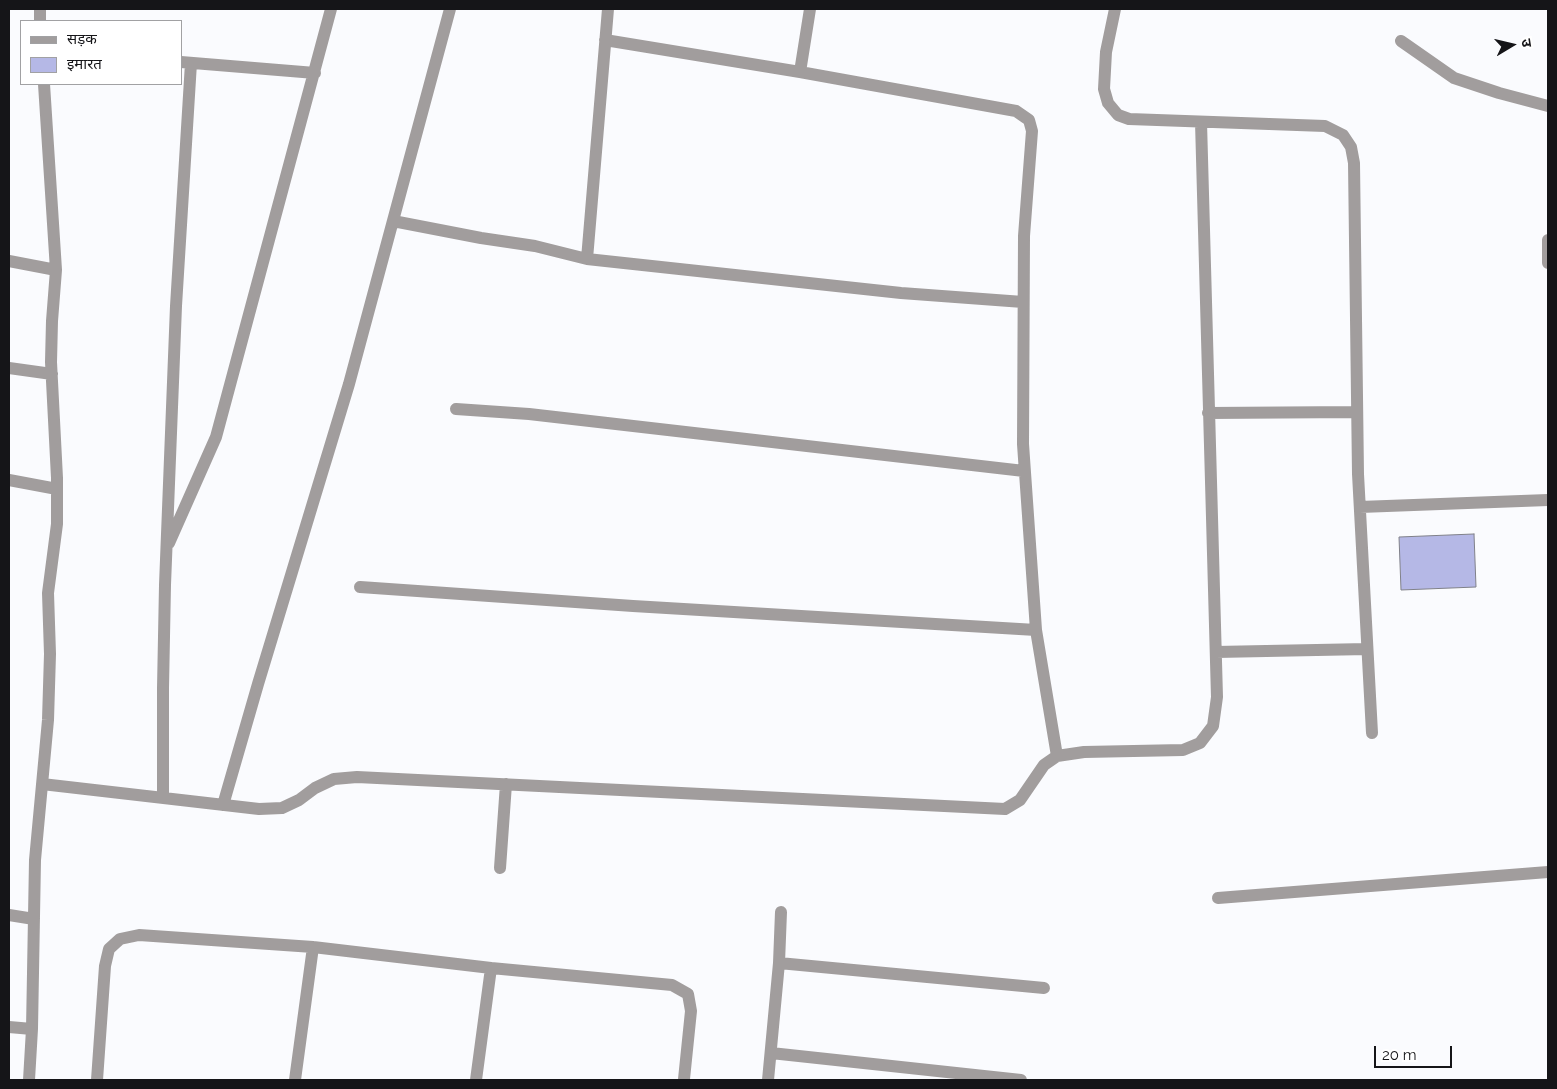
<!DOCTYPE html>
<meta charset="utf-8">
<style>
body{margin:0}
#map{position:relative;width:1557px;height:1089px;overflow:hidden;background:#fafbfe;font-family:Raleway,"Noto Sans Devanagari",sans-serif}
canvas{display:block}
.frame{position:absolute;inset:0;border:10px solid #151518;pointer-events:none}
.legend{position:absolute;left:20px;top:20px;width:162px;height:65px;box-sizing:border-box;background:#fff;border:1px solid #a1a1a3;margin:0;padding:6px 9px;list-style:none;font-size:15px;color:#151518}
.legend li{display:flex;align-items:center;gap:10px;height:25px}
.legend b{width:25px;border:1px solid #a1a1a3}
.north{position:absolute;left:1487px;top:20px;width:50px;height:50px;-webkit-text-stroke:4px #fff;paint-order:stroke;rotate:81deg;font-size:14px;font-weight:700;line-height:20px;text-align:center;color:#151518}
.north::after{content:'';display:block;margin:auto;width:18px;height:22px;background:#151518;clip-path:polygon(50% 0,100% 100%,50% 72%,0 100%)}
.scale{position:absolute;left:1374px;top:1046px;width:78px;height:22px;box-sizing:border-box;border:2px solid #151518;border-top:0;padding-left:6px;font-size:15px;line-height:18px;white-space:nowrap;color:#151518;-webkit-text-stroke:4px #fff;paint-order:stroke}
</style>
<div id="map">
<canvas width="1557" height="1089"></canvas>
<div class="frame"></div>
<ul class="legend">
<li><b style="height:6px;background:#a19d9d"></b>सड़क</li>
<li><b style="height:14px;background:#b5b8e6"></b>इमारत</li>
</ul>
<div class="north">उ</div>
<div class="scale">20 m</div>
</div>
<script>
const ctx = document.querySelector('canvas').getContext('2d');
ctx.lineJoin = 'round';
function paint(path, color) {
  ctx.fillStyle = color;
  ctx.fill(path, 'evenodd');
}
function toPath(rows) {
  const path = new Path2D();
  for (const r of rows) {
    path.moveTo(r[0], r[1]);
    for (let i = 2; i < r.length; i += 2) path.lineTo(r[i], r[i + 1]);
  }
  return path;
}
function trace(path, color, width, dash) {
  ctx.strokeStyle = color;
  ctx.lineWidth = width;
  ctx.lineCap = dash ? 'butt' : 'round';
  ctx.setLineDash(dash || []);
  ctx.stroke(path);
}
const building = toPath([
 [1474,534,1476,587,1401,590,1399,537,1474,534]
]);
paint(building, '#b5b8e6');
trace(building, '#808189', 1);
trace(toPath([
 [1401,41,1454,78,1499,93,1548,106]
]), '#a19d9d', 12);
trace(toPath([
 [40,9,40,21],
 [1115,9,1106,52,1104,89,1108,103,1118,115,1129,119,1325,126,1343,135,1351,147,1354,163,1358,474,1372,733],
 [605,40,800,72,1016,111,1029,120,1032,131,1024,236,1023,444,1036,630,1057,756],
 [181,62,315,73],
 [800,72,810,9],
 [393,221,481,238,535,246,587,259,901,293,1023,302],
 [1548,240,1548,263],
 [587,259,608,9],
 [9,261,56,270],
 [9,368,52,374],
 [456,409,529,414,1024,471],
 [1208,413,1357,412],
 [9,480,57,489],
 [1360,507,1548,500],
 [169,543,216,437,331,9],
 [360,587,633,606,1036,630],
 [1216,652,1367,649],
 [42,784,259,809,282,808,299,800,315,788,334,779,357,777,1005,809,1020,800,1044,765,1057,756,1084,752,1183,750,1200,743,1213,726,1217,697,1201,122],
 [163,798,163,688,165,585,176,306,191,63],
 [223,805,258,684,349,384,450,9],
 [500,868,506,784],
 [1218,898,1548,872],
 [9,915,34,919],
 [779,963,1044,988],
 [9,1027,32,1029],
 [771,1053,1021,1080],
 [29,1080,32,1029,35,860,48,720,50,654,48,593,57,524,57,478,51,362,52,321,56,270,44,84],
 [97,1080,105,966,109,949,120,939,139,935,313,947,491,968,672,985,688,994,691,1011,684,1079],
 [295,1080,313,947],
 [476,1080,491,968],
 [768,1080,779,963,781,912]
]), '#a19d9d', 12);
</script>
